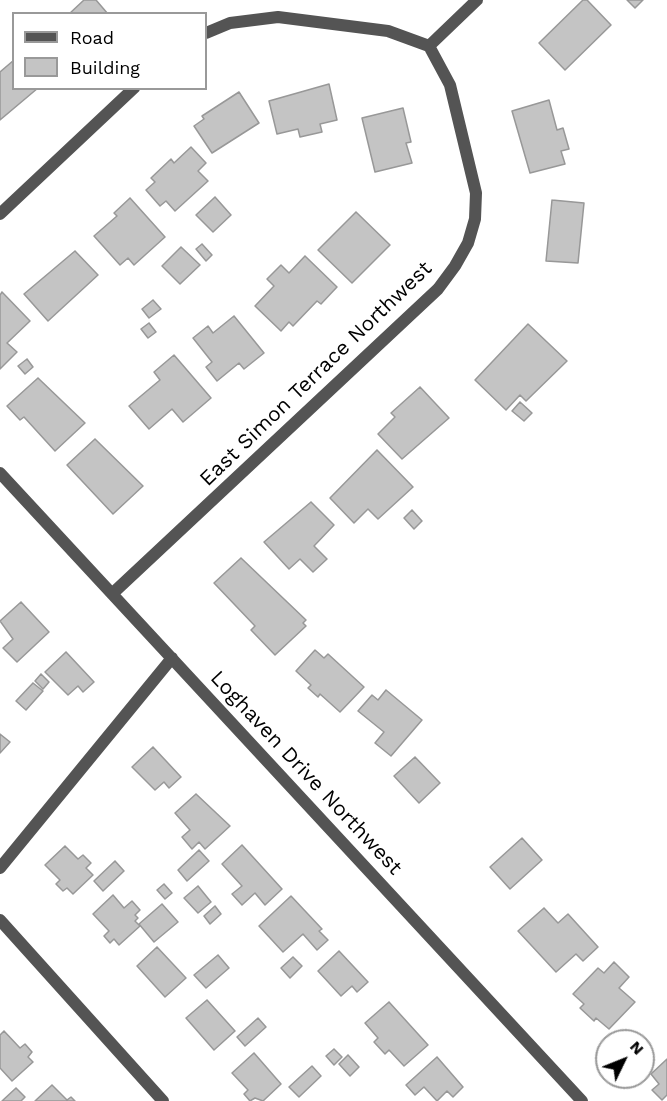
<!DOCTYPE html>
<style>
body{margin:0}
#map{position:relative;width:667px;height:1101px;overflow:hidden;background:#fff;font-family:"Work Sans",sans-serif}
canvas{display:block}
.legend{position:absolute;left:12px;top:12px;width:195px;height:78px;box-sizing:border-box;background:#fff;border:2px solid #999;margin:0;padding:8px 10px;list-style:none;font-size:18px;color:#000}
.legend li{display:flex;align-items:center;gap:12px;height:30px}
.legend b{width:30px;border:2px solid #999}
.north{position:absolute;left:595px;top:1029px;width:60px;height:60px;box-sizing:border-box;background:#fff;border:2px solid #999;border-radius:50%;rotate:47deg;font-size:16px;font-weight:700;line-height:24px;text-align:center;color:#000}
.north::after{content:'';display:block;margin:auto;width:21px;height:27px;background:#000;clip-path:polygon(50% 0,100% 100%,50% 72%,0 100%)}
</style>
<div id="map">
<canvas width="667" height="1101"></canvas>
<ul class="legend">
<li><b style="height:8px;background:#545454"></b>Road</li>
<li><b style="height:16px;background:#c4c4c4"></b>Building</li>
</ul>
<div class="north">N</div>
</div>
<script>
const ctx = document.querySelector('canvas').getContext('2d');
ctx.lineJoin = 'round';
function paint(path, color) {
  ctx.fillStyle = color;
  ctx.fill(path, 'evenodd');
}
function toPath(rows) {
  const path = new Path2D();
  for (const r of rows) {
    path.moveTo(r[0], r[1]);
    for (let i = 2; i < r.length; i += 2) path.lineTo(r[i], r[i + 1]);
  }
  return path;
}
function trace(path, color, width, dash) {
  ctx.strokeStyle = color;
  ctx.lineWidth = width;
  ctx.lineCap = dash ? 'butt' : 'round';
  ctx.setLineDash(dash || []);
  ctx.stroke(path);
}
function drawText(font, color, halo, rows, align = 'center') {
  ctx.font = font + ' "Work Sans",sans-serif';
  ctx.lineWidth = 4.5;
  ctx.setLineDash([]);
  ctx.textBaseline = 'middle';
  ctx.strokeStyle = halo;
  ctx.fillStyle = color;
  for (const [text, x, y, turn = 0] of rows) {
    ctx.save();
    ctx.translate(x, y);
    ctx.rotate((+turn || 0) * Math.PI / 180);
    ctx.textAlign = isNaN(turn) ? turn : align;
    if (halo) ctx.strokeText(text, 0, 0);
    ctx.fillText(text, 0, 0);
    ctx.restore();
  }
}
const building = toPath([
 [84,0,96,0,108,14,69,14,84,0],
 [583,0,587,0,611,25,565,70,539,43,583,0],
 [627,0,643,0,635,8,627,0],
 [14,60,14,88,38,88,0,120,0,72,14,60],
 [329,84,337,120,320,124,322,132,300,137,298,129,277,134,269,101,329,84],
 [239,92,259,123,212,153,194,126,204,119,202,116,239,92],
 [549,100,557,130,563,128,569,149,561,151,565,164,530,173,512,111,549,100],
 [403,108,411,142,406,143,412,163,375,172,362,118,403,108],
 [191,147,206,163,198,171,208,181,175,211,166,201,160,206,146,190,155,182,151,178,171,159,174,163,191,147],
 [215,197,231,215,213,232,196,215,215,197],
 [130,198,165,237,134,265,128,258,120,265,94,236,117,216,114,213,130,198],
 [552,200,584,203,578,263,546,261,552,200],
 [356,212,390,245,352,283,318,250,356,212],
 [202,244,212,255,206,261,196,249,202,244],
 [181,247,200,265,180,284,162,266,181,247],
 [75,251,98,275,48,321,24,294,75,251],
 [305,256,337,287,321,304,317,301,293,326,289,322,281,331,255,306,274,286,267,279,281,265,289,273,305,256],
 [2,292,30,321,7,343,17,352,0,369,0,295,2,292],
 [153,300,161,309,149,318,142,309,153,300],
 [234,316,264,353,244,369,239,363,217,381,206,367,212,362,193,338,208,326,213,333,234,316],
 [149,323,156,332,148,338,141,329,149,323],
 [528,324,567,361,526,401,520,395,506,410,475,380,528,324],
 [174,355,211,398,183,422,172,409,149,429,129,406,160,380,154,372,174,355],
 [27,359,33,367,25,374,18,366,27,359],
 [38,378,85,423,55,451,24,417,20,420,7,406,38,378],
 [420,387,449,418,402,459,378,434,395,417,391,413,420,387],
 [520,402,532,413,524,421,512,411,520,402],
 [95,439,143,486,113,514,67,465,95,439],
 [377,450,413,487,378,519,368,509,354,523,330,498,377,450],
 [311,502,334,525,314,546,327,559,313,572,300,559,289,569,264,542,311,502],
 [412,510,422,521,414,529,404,518,412,510],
 [241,558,306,620,303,623,306,626,275,655,251,630,255,626,214,583,241,558],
 [21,602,49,632,17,662,3,648,13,639,0,621,21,602],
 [315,650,324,658,328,654,364,687,340,712,320,694,318,697,308,688,311,685,296,671,315,650],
 [66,652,94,682,83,692,78,686,68,695,45,672,66,652],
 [41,674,49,682,43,689,35,681,41,674],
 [33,683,43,691,26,710,16,701,33,683],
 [386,690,422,720,391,756,375,743,384,732,358,711,372,695,378,700,386,690],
 [0,734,10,742,0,753,0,734],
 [153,747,181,777,169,788,164,782,155,790,132,767,153,747],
 [415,757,440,783,419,803,394,776,415,757],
 [196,794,230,826,205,849,199,842,192,849,182,837,190,830,175,813,196,794],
 [522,838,542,860,510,889,490,867,522,838],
 [242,845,282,889,265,905,255,893,242,905,232,894,242,886,222,864,242,845],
 [65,846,78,859,83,855,91,863,86,868,93,875,73,894,67,888,63,891,56,884,60,880,45,865,65,846],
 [199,850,209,861,187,881,178,870,199,850],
 [115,861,124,871,103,891,94,881,115,861],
 [164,884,172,893,165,899,157,890,164,884],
 [198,886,211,902,198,913,184,898,198,886],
 [113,895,124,908,132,901,140,910,135,915,138,918,135,921,140,926,119,945,114,939,110,943,104,936,109,931,93,914,113,895],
 [291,896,322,929,319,931,328,940,317,950,303,934,283,952,259,926,291,896],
 [162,904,178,922,154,942,139,924,162,904],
 [215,906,221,914,210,924,204,916,215,906],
 [544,908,558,923,568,914,598,947,583,961,576,954,556,972,518,931,544,908],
 [157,947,186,978,165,997,137,966,157,947],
 [339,951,368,982,357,992,352,986,341,996,318,971,339,951],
 [218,955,229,968,206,988,194,975,218,955],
 [293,957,302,966,290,978,281,968,293,957],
 [614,962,629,977,619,988,635,1002,609,1029,596,1018,594,1021,580,1008,584,1004,573,994,598,968,604,973,614,962],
 [207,1000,235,1031,214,1050,186,1018,207,1000],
 [389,1002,428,1045,404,1066,389,1050,385,1054,374,1042,378,1038,365,1023,389,1002],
 [258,1018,266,1027,245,1046,237,1037,258,1018],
 [4,1031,20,1048,25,1044,32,1052,28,1057,33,1062,12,1081,0,1068,0,1035,4,1031],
 [334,1049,342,1057,334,1065,326,1056,334,1049],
 [254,1053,281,1084,263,1101,255,1098,250,1101,244,1094,248,1090,232,1073,254,1053],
 [348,1055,359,1067,350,1076,339,1064,348,1055],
 [437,1057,463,1087,453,1097,447,1091,437,1101,424,1087,415,1095,406,1085,437,1057],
 [667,1059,667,1095,662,1100,652,1090,659,1084,651,1074,667,1059],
 [312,1066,321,1076,299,1097,289,1087,312,1066],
 [52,1085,67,1100,71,1097,75,1101,35,1101,52,1085],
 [16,1088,25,1097,21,1101,2,1101,16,1088]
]);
paint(building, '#c4c4c4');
trace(building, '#989898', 1.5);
trace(toPath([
 [206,33,230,23,278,17,388,31,429,46],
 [429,46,477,0],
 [0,214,134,88],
 [0,473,582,1101],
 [112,594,438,289,455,266,468,243,475,219,476,193,450,85,429,46],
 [0,868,172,658],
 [0,920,163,1101]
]), '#545454', 12);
drawText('21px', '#000', '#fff', [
 ["East Simon Terrace Northwest",316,374,-44],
 ["Loghaven Drive Northwest",306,773,47]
]);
</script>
